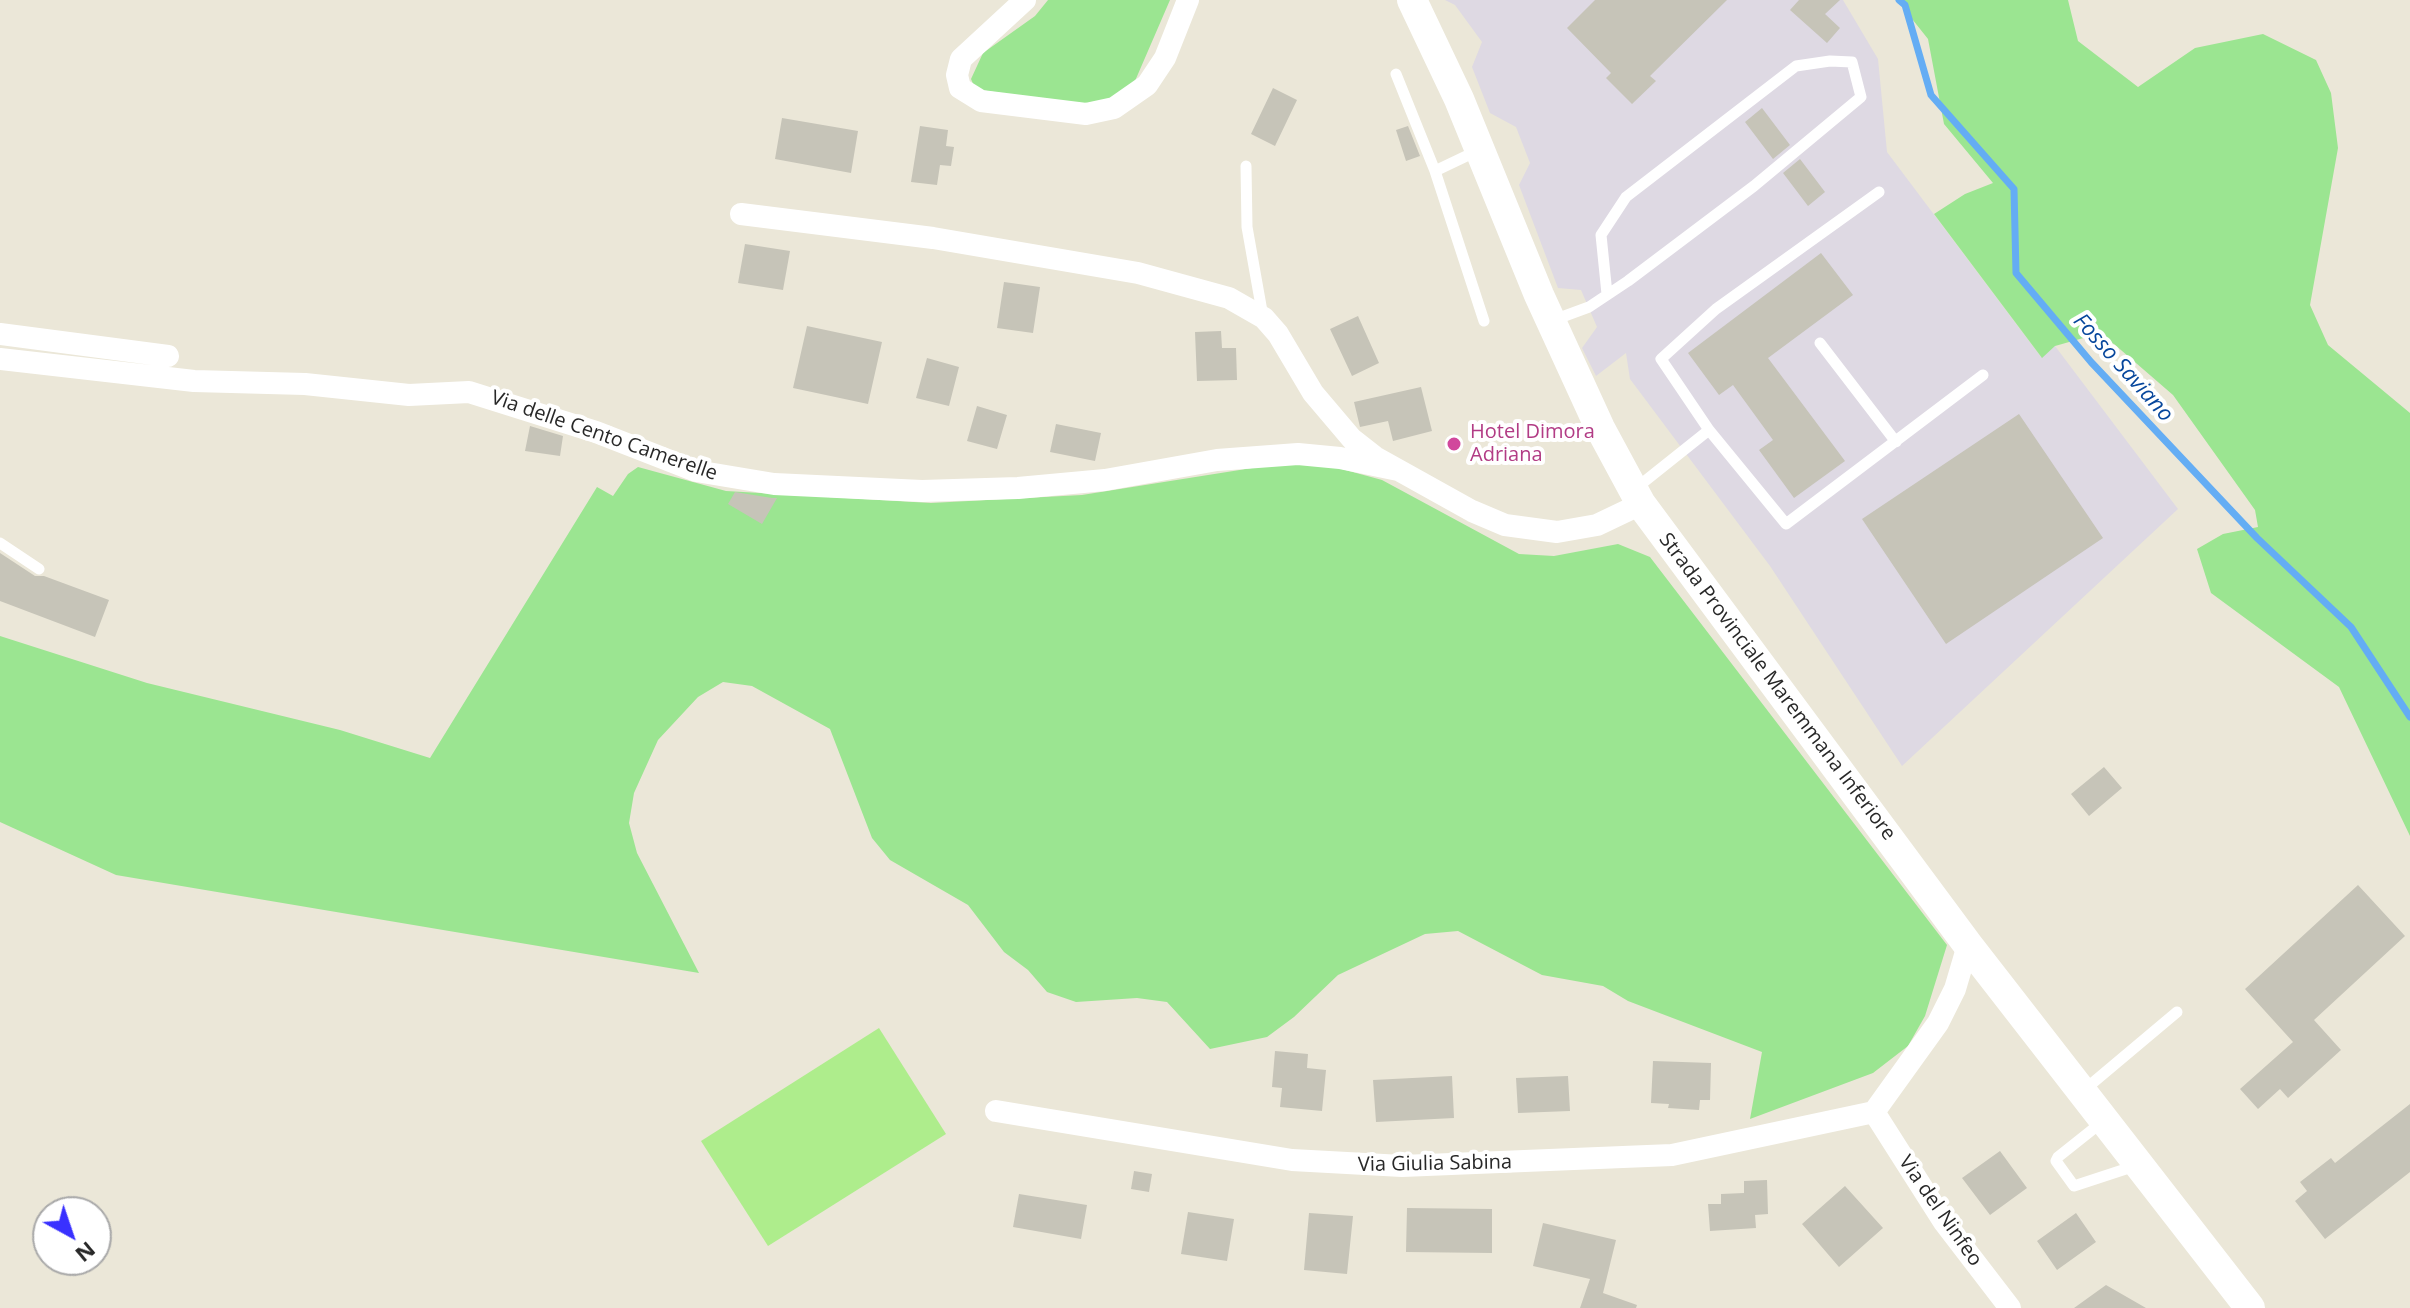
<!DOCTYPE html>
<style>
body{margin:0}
#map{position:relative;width:2410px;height:1308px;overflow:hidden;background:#ebe7d8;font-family:"Open Sans",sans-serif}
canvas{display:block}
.north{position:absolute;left:32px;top:1196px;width:80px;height:80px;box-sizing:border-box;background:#fff;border:2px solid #a9a9a9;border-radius:50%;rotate:140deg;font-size:22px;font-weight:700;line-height:32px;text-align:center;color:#282828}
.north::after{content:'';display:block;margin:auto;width:28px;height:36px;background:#3931ff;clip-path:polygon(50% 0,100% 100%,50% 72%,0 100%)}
</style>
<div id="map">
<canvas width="2410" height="1308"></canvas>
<div class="north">N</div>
</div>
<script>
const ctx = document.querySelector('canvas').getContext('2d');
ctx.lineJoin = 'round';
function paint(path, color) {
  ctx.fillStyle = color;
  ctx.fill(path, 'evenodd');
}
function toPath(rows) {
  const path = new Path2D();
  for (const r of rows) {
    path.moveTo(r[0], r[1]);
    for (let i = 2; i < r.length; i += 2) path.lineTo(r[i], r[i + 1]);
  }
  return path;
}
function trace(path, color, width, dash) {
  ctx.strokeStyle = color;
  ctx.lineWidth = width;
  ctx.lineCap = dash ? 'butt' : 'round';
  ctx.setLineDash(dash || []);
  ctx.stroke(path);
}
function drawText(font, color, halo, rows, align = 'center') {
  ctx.font = font + ' "Open Sans",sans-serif';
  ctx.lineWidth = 8;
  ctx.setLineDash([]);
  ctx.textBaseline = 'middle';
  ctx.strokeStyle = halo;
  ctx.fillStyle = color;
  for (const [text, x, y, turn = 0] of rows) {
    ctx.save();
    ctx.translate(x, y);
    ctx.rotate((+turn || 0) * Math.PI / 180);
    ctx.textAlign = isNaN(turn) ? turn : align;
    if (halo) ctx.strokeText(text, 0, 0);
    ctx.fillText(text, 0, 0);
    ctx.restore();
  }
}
paint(toPath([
 [1445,0,1843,0,1878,59,1887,152,2041,357,2055,346,2178,509,1902,766,1770,566,1630,379,1626,353,1596,376,1582,348,1597,327,1581,290,1558,288,1519,185,1530,163,1516,127,1490,113,1472,67,1482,42,1455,5]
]), '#ded9e3');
paint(toPath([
 [1048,0,1170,0,1135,81,1109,99,1080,105,981,90,974,86,971,79,983,53,1035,16],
 [1897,0,2068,0,2078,41,2138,87,2195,48,2263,34,2316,60,2331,93,2338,148,2310,305,2328,345,2410,413,2410,836,2339,687,2211,593,2197,549,2223,534,2258,527,2255,510,2173,395,2114,344,2094,335,2055,346,2042,358,1934,214,1965,194,1993,183,1944,124,1928,39],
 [1290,462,1316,462,1382,480,1519,554,1554,556,1618,544,1650,557,1947,945,1925,1016,1908,1046,1873,1073,1750,1119,1762,1052,1628,1001,1603,986,1542,975,1458,931,1425,934,1338,975,1294,1017,1267,1037,1210,1049,1167,1002,1137,998,1076,1002,1047,992,1028,970,1004,952,968,905,890,860,872,838,830,729,752,686,723,682,698,697,658,740,634,793,629,823,637,853,699,973,116,875,0,822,0,636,147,683,340,730,430,758,597,487,613,496,628,474,638,467,726,491,931,503,1082,495]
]), '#9be591');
paint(toPath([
 [879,1028,946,1134,768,1246,701,1141]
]), '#aeed8c');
trace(toPath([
 [1899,0,1905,5,1931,95,2014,189,2016,273,2091,362,2257,538,2351,627,2410,717]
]), '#64adf4', 7);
paint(toPath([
 [1595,0,1727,0,1650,76,1656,81,1632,104,1606,78,1611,73,1567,28],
 [1799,0,1840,0,1825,14,1840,28,1827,43,1790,10],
 [1273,88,1297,100,1275,146,1251,134],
 [1762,108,1790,145,1773,159,1745,122],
 [782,118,858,131,851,173,775,159],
 [920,126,948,130,946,146,954,147,951,166,940,165,937,185,911,182],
 [1408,126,1420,156,1406,161,1396,130],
 [1800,159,1825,192,1808,206,1783,173],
 [745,244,790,251,783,290,738,283],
 [1821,253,1853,295,1768,358,1845,461,1794,498,1759,450,1773,440,1733,385,1719,395,1688,353],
 [1004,282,1040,287,1033,333,997,328],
 [1358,316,1379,363,1352,376,1330,329],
 [807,326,882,342,868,404,793,388],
 [1221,331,1222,348,1236,348,1237,380,1197,381,1195,332],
 [927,358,959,367,949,406,916,398],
 [1421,387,1432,431,1393,441,1388,421,1360,427,1354,402],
 [977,406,1007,415,997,449,967,441],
 [2019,414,2103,538,1946,644,1862,519],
 [1056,424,1101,433,1095,461,1050,452],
 [530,426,563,436,560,456,525,451],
 [735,492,772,498,777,498,762,524,728,504],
 [0,553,35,576,44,576,109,600,95,637,0,601],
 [2104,767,2122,788,2089,816,2071,794],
 [2358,885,2405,936,2314,1020,2341,1050,2288,1098,2280,1089,2258,1109,2240,1089,2293,1042,2245,989],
 [1275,1051,1308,1054,1307,1068,1326,1070,1322,1111,1280,1107,1282,1088,1272,1087],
 [1653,1061,1711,1063,1710,1100,1700,1100,1699,1110,1668,1108,1669,1104,1651,1103],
 [1452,1076,1454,1118,1376,1122,1373,1080],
 [1568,1076,1570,1111,1518,1113,1516,1078],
 [2410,1104,2410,1172,2325,1239,2295,1201,2307,1191,2300,1182,2331,1158,2335,1163],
 [2000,1151,2027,1188,1990,1215,1962,1178],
 [1134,1171,1152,1174,1149,1192,1131,1189],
 [1767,1180,1768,1214,1755,1215,1756,1228,1710,1231,1708,1204,1721,1204,1721,1194,1744,1193,1744,1181],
 [1845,1186,1883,1228,1839,1267,1802,1224],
 [1019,1194,1087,1205,1081,1239,1013,1227],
 [1407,1208,1492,1209,1492,1253,1406,1252],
 [1188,1212,1234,1219,1227,1261,1181,1254],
 [1309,1213,1353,1216,1347,1274,1304,1270],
 [2076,1213,2096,1242,2057,1270,2037,1241],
 [1543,1223,1616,1240,1603,1293,1637,1305,1636,1308,1580,1308,1590,1279,1533,1266],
 [2106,1285,2146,1308,2074,1308]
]), '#c6c4b8');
trace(toPath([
 [1396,74,1435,171],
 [1479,150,1435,171,1484,321],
 [1246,166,1247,227,1263,317],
 [1551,321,1589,307,1628,281,1754,186,1861,97,1852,62,1830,61,1796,66,1626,197,1601,235,1607,294],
 [1820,343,1896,442],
 [1709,430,1661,359,1716,309,1879,192],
 [1635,489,1709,430,1786,524,1983,375],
 [0,543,39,569],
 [2083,1091,2177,1012],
 [2102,1122,2058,1157,2056,1161,2074,1186,2138,1165]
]), '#fff', 11);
trace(toPath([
 [1025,0,961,59,957,75,960,88,981,101,1086,114,1114,108,1147,85,1165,58,1188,0],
 [741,214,933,238,1138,273,1229,298,1264,318,1278,334,1313,393,1352,439,1375,457,1472,511,1505,525,1557,532,1597,525,1641,504],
 [0,334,168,356],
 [0,359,194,381,305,384,409,395,469,392,596,432,696,471,774,484,922,491,1018,488,1105,480,1217,460,1298,454,1340,458,1398,470],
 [996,1111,1292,1160,1402,1166,1672,1155,1874,1112],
 [1874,1112,1944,1222,2010,1308],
 [1874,1112,1938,1023,1955,989,1968,945]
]), '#fff', 22);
trace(toPath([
 [1412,0,1459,99,1539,295,1600,428,1641,504,1968,945,2250,1308]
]), '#fff', 30);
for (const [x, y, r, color] of [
 [1454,444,8,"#d1479c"]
]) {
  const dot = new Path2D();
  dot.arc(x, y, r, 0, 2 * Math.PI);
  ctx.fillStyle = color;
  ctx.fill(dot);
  trace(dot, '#fff', 3);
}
drawText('20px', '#b23c85', '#fff', [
 ["Hotel Dimora",1470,432],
 ["Adriana",1470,455]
], 'left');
drawText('20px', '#282828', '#fff', [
 ["Via delle Cento Camerelle",604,436,19],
 ["Strada Provinciale Maremmana Inferiore",1777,687,53],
 ["Via Giulia Sabina",1435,1164,-1],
 ["Via del Ninfeo",1940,1211,55]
]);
drawText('italic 22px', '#07479c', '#fff', [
 ["Fosso Saviano",2123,368,48]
]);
</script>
